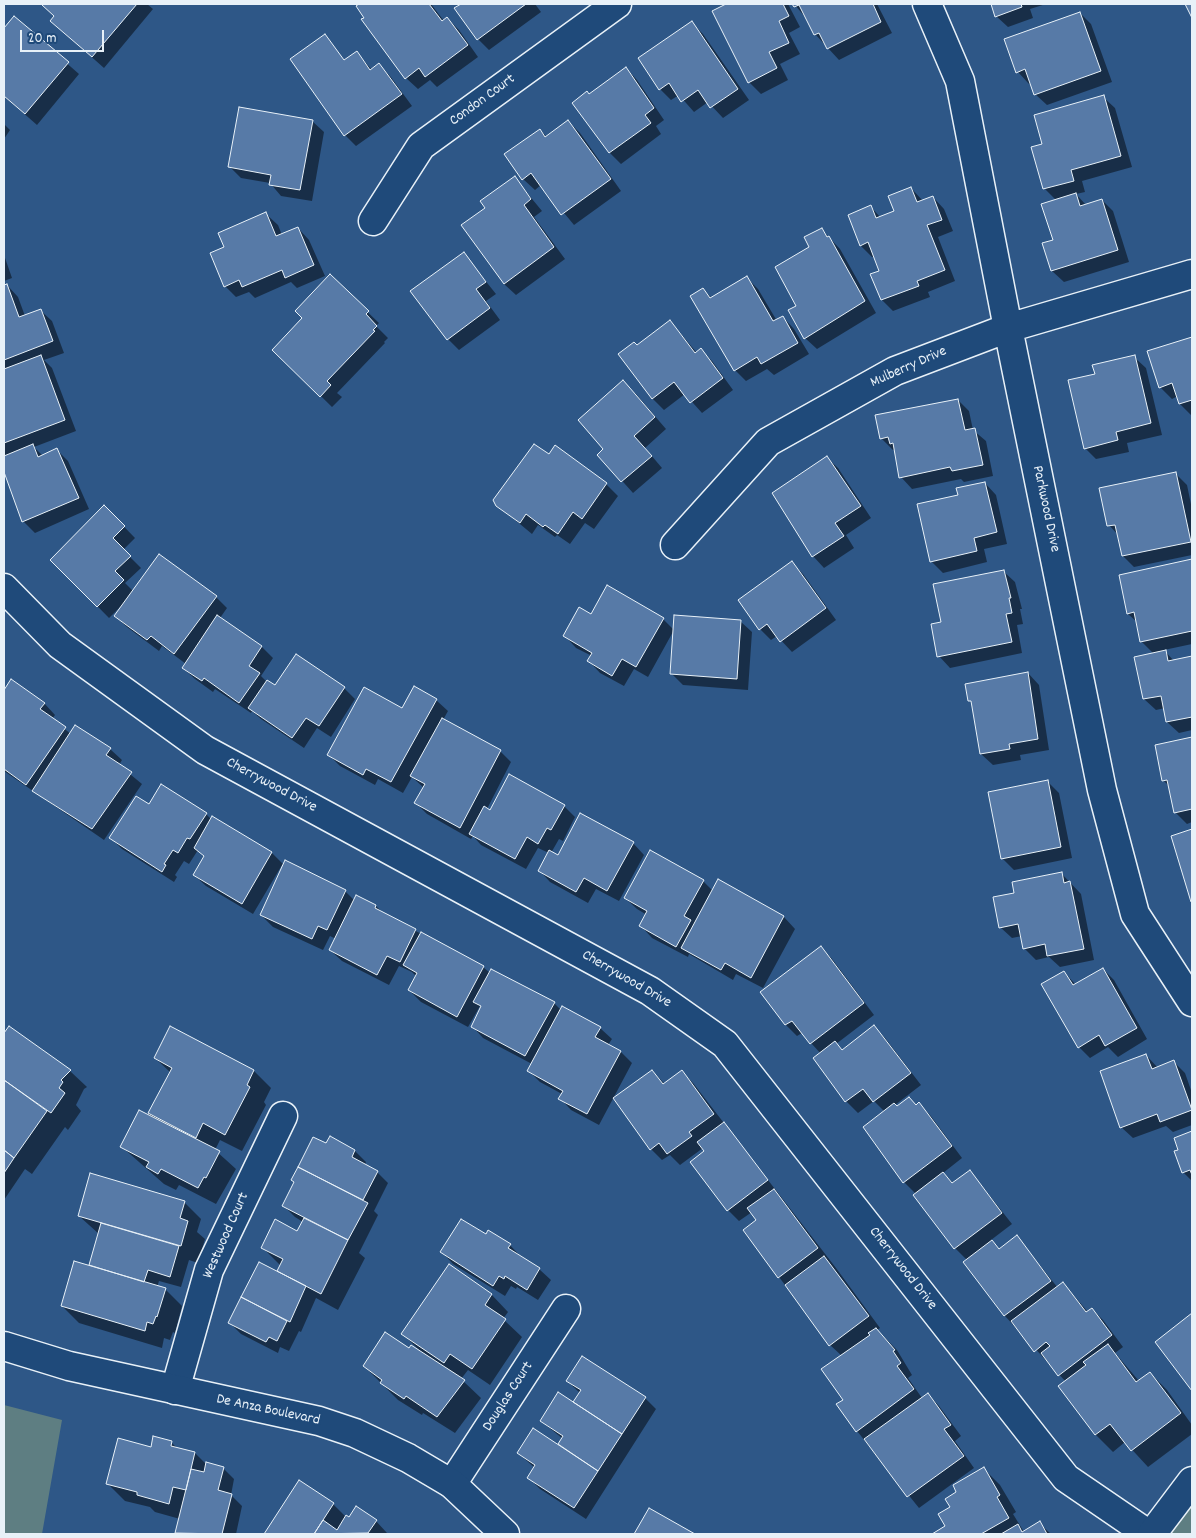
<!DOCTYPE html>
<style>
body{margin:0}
#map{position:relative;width:1196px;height:1538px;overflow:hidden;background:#2e5787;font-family:Dekko,sans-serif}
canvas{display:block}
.frame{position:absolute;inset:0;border:5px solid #e8f1f8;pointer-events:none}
.scale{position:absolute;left:20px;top:30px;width:84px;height:22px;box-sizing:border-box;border:2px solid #e8f1f8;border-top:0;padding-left:6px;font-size:15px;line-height:18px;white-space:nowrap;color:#e8f1f8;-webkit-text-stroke:4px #1f4a7a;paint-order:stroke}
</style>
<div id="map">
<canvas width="1196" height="1538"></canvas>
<div class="frame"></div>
<div class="scale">20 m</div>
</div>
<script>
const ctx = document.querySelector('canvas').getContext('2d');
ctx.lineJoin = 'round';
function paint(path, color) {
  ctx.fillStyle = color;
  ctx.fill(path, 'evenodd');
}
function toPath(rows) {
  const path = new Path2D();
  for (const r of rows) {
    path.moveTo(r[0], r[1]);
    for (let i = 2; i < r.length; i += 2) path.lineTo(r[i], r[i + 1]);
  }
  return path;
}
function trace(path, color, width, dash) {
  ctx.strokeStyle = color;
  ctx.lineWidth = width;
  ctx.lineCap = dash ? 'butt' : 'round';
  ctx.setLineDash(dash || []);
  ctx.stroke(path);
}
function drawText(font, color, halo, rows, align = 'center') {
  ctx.font = font + ' Dekko,sans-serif';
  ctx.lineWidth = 4;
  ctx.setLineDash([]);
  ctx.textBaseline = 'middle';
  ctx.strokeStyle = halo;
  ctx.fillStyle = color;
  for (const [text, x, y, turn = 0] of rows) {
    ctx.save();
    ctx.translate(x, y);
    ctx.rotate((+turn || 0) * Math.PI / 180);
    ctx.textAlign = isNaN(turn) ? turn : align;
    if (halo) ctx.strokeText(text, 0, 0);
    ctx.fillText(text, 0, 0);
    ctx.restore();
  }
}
paint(toPath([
 [4,1405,62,1420,42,1534,4,1534],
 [1192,1481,1192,1534,1152,1534]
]), '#5e7e82');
paint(toPath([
 [45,4,147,4,153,9,104,68,51,21,55,17,44,5],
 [361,4,431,4,444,21,447,18,459,30,478,57,437,87,430,80,418,89,406,78,357,6],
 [463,4,535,4,541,12,489,50,478,39,456,9],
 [729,4,788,4,800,27,789,33,800,54,780,64,788,80,761,94,749,82,714,11],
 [794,4,877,4,892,33,839,60,815,34,806,18],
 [992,4,1046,4,1030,9,1033,18,1008,27,996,16],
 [1080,13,1091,24,1112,82,1047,105,1035,94,1031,83,1029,84,1018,72],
 [14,17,79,74,37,125,4,96,4,29],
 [692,23,703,34,749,100,723,118,708,102,694,112,679,95,671,100,660,89],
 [324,36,345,61,357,53,372,70,379,65,390,76,412,106,356,146,345,135],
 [626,68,637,80,664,120,656,126,661,134,621,164,610,153,574,103,589,95],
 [1103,97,1115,108,1132,167,1082,181,1085,192,1076,194,1086,205,1102,200,1113,211,1129,262,1064,282,1052,271,1044,244,1054,240,1056,200,1045,189,1033,147,1044,145],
 [312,121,324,132,312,201,281,196,270,183,241,178,230,167],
 [568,121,580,133,621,191,574,225,541,185,535,190,523,179,540,130,547,137],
 [4,124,10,130,4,139],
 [514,177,542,211,534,217,565,259,516,295,504,284,487,208],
 [911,188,923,201,933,197,944,209,953,231,938,237,955,281,928,292,930,297,893,311,882,300,881,272,875,256,872,257,861,246,871,207,881,218,895,212],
 [266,214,278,225,282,235,298,228,309,240,325,276,297,288,291,282,255,298,249,292,236,297,225,286,226,247],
 [821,229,840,249,876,313,817,349,805,338,798,306,811,247],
 [464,254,496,294,486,301,500,320,459,350,448,339],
 [4,255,12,278,4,281],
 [330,276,379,323,376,326,388,338,384,342,385,343,337,393,342,397,332,407,274,350,304,318],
 [747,278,758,289,777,321,783,317,794,329,809,354,774,375,767,369,746,381,735,370,703,290,712,298],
 [7,285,18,297,25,316,40,310,52,321,64,353,44,360,52,368,76,431,34,447,43,456,57,450,68,461,89,509,35,533,23,521,4,469,4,287],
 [670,321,697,353,701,350,712,361,733,390,702,413,685,394,664,410,652,398,637,346],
 [1192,338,1192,415,1191,415,1180,404,1178,396,1172,399,1160,387,1149,352],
 [1134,357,1146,368,1162,435,1127,443,1129,452,1096,459,1085,448,1096,375],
 [635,393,666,429,645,448,662,468,633,493,599,455,605,450],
 [958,400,969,411,973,430,986,441,993,476,964,482,961,479,912,489,901,477,895,449,893,450,881,438],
 [556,447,606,484,618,496,594,529,585,523,570,544,557,535,555,537,538,525,532,534,497,505,549,456],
 [826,457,838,468,871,518,846,535,854,548,824,568,813,556,773,494],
 [1176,474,1187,485,1192,509,1192,555,1134,567,1123,556,1119,536,1109,525],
 [985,483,996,495,1007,544,984,549,987,562,943,573,931,561,959,496],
 [104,506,135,538,123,550,141,568,125,583,133,591,216,597,227,608,220,618,262,647,273,658,261,676,267,682,275,687,344,688,355,699,331,737,317,728,304,748,261,719,252,711,251,713,215,689,213,692,195,679,183,668,186,664,162,646,159,651,127,627,115,616,121,606,109,618,52,560],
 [1192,560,1192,644,1164,650,1174,661,1192,657,1192,730,1179,733,1167,722,1165,708,1156,710,1144,699,1154,654,1141,641,1137,622,1128,614,1120,576],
 [791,562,803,574,836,620,792,652,777,636,771,640,760,629],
 [1003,571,1015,582,1022,609,1020,609,1023,624,1017,625,1022,653,950,668,939,656,942,623],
 [592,616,663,619,674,630,648,677,634,669,624,686,600,673,589,661,592,656,576,648,565,636],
 [740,621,752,632,748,690,683,685,671,673],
 [1028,673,1039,685,1049,750,1020,755,1021,760,993,765,981,754,973,704,970,700],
 [12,681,44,703,55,715,52,719,71,734,110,749,122,760,119,765,142,784,104,840,4,771,4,692],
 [436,700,448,711,443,720,500,751,511,762,487,809,490,811,564,806,575,817,563,841,559,839,551,853,558,857,633,843,644,855,619,901,596,889,588,903,550,882,539,870,549,853,538,848,526,869,481,845,473,836,471,839,427,814,416,803,424,788,412,777,403,793,378,779,375,785,340,766,328,754,403,710],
 [1192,738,1192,822,1187,824,1175,812,1170,787,1164,781,1156,746],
 [1048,782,1059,793,1072,858,1014,870,1002,858],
 [149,806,206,814,212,820,213,818,272,853,284,865,345,891,355,901,376,906,384,914,483,967,490,973,554,1003,561,1010,600,1028,612,1039,608,1045,621,1052,632,1063,599,1125,571,1110,560,1098,562,1094,540,1082,529,1071,532,1064,483,1038,472,1026,482,1008,480,1006,468,1027,421,1002,409,990,417,977,412,972,399,966,389,985,342,961,330,950,336,939,330,936,323,950,273,927,261,915,284,866,282,865,253,914,206,886,194,875,205,857,198,850,189,864,184,861,175,875,177,877,174,882,122,849,111,838],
 [1192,831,1192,902,1172,837],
 [1061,873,1081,894,1094,960,1060,967,1049,957,1036,960,1024,948,1022,936,1012,938,1000,927,1016,894],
 [703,881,713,891,718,881,784,917,795,929,763,988,736,974,733,980,689,954,688,957,652,938,641,926,647,915,637,909,625,898],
 [821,947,832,959,874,1015,836,1044,843,1051,874,1027,885,1038,921,1085,895,1105,897,1107,919,1104,930,1115,962,1158,943,1173,953,1183,970,1171,1012,1224,991,1240,1000,1250,1017,1237,1058,1288,1063,1283,1088,1312,1092,1309,1103,1320,1123,1347,1115,1353,1139,1381,1150,1373,1167,1390,1192,1425,1192,1434,1148,1467,1125,1442,1113,1452,1096,1435,1066,1382,1005,1316,967,1260,955,1248,916,1194,904,1182,865,1127,885,1112,874,1101,858,1113,846,1101,814,1059,821,1054,802,1033,797,1036,786,1025,762,992],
 [1103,969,1114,980,1147,1039,1118,1057,1108,1047,1090,1058,1079,1047,1064,972,1076,985],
 [9,1027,70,1071,87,1087,84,1089,76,1105,81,1111,68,1130,65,1127,32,1174,25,1169,4,1200,4,1035],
 [171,1028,254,1071,271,1088,264,1102,266,1105,242,1151,220,1140,215,1150,236,1169,216,1204,179,1185,176,1190,164,1184,122,1147,148,1116,171,1073,155,1058],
 [1146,1055,1158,1068,1174,1062,1185,1073,1192,1093,1192,1125,1173,1132,1166,1126,1133,1138,1121,1127],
 [652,1071,665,1084,682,1072,693,1083,836,1268,880,1328,877,1330,897,1350,912,1375,908,1378,922,1398,928,1394,939,1406,961,1436,955,1441,974,1468,919,1508,857,1431,845,1400,842,1356,830,1345,779,1277,758,1220,752,1212,739,1221,728,1210,703,1148,680,1165,670,1155,662,1160,651,1149],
 [1192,1133,1192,1181,1183,1172,1175,1139],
 [314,1139,327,1145,355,1151,366,1162,365,1165,377,1172,388,1183,374,1211,378,1215,359,1253,365,1258,338,1310,316,1298,301,1332,299,1331,289,1351,280,1347,278,1353,241,1334,229,1322,260,1263,278,1272,281,1266,262,1247,298,1232,303,1222,295,1217,284,1206,295,1183,292,1180],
 [184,1202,201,1219,197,1232,205,1239,198,1263,189,1260,181,1287,159,1281,157,1287,165,1289,182,1306,175,1333,173,1332,170,1340,164,1338,162,1348,79,1323,62,1306,93,1268,90,1265,99,1234,79,1216],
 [486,1236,510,1245,521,1257,539,1269,551,1280,538,1300,517,1287,516,1289,511,1286,505,1296,453,1264,442,1252],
 [491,1294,508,1312,503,1319,522,1337,490,1385,468,1370,461,1379,481,1398,455,1433,423,1413,422,1415,398,1400,364,1366,410,1350,419,1350,403,1334],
 [1192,1314,1192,1389,1156,1342],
 [567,1381,645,1398,656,1409,586,1519,540,1489,529,1478,535,1468,518,1453,558,1446,563,1439,541,1421,574,1404,580,1393],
 [171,1442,178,1449,195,1453,207,1465,223,1468,234,1479,231,1495,242,1506,236,1534,179,1534,177,1532,180,1519,155,1512,150,1507,125,1501,108,1484,152,1448],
 [983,1468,1000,1485,1016,1512,1013,1514,1024,1532,1039,1523,1051,1534,934,1534,947,1527,958,1492],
 [299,1482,333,1504,345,1516,376,1521,387,1533,265,1534],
 [650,1509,693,1534,636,1534]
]), '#0007');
const building = toPath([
 [43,4,137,4,92,57,50,21,54,16,42,5,43,4],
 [359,4,429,4,442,21,447,17,468,45,425,77,419,68,405,79,361,19,364,18,356,6,359,4],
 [461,4,526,4,477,40,454,8,461,4],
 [726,4,783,4,789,16,779,21,789,43,769,52,777,68,748,83,712,11,726,4],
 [792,4,873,4,881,22,827,49,819,33,814,35,799,5,794,7,792,4],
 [991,4,1021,4,1022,7,995,17,991,4],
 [1185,4,1192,4,1192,18,1185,4],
 [1080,12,1101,71,1034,95,1025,69,1016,73,1004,39,1080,12],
 [14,16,69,62,25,114,4,96,4,28,14,16],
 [692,21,738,89,710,108,698,90,681,102,669,83,659,90,638,58,692,21],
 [325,34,344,60,357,51,370,70,379,63,402,94,344,136,290,59,325,34],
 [626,67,654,108,645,115,651,123,609,153,572,103,587,91,589,94,626,67],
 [1104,95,1121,156,1071,170,1074,181,1043,189,1031,147,1042,144,1034,115,1104,95],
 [239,107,313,120,300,190,269,185,271,175,228,167,239,107],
 [568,120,611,179,561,215,531,173,522,180,504,154,540,129,545,137,568,120],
 [515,176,531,199,524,205,554,247,504,284,461,225,485,208,480,201,515,176],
 [911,187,917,202,933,196,942,220,927,225,945,270,917,281,919,286,881,300,870,274,879,271,868,242,860,246,848,215,871,205,876,218,894,211,888,196,911,187],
 [1076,193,1080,206,1102,199,1118,250,1051,271,1042,243,1053,240,1041,204,1076,193],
 [266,212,276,236,298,227,314,265,285,278,282,270,242,287,239,280,224,287,210,253,224,247,218,233,266,212],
 [822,228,827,237,829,236,865,301,804,339,788,310,796,306,775,267,809,247,804,237,822,228],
 [464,252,486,282,476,289,490,308,447,340,410,291,464,252],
 [330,274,369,311,366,314,377,326,373,330,375,331,327,381,331,385,320,397,272,350,302,318,295,311,330,274],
 [747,276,773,321,783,316,798,343,761,364,757,357,734,371,690,296,703,288,710,298,747,276],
 [7,284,19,317,41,309,53,341,4,360,4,285,7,284],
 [670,320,695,353,701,348,723,378,690,403,674,382,652,399,618,354,634,342,637,345,670,320],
 [1192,337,1192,400,1179,404,1172,383,1159,388,1147,351,1192,337],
 [41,355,65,420,4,443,4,369,41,355],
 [1135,355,1151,423,1116,432,1118,440,1084,449,1068,380,1095,374,1092,365,1135,355],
 [623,380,655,417,634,436,652,456,621,482,597,455,603,449,578,420,623,380],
 [958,399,965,430,975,428,983,465,952,471,950,467,899,478,893,443,890,444,888,437,880,439,875,415,958,399],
 [33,444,38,457,57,448,79,498,22,522,4,472,4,456,33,444],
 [534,444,549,454,555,445,607,483,582,519,573,512,558,534,545,525,543,527,526,514,520,523,496,506,493,500,534,444],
 [827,456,861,506,835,523,844,536,812,557,772,493,827,456],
 [1176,472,1191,542,1122,556,1115,525,1107,526,1099,488,1176,472],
 [985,482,997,532,974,538,977,551,930,562,917,504,958,495,956,488,985,482],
 [104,505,125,526,113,538,131,556,115,571,124,580,97,607,50,560,104,505],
 [159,554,217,596,174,654,151,636,147,640,114,616,159,554],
 [1192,559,1192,631,1140,642,1134,612,1127,614,1119,575,1192,559],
 [792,561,826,608,780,642,767,624,759,630,738,600,792,561],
 [1004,570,1011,598,1009,598,1012,613,1006,614,1012,642,937,657,931,624,941,622,933,584,1004,570],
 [607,585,664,618,636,667,622,659,612,676,587,661,592,653,563,636,579,607,591,614,607,585],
 [217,615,262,646,249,666,260,673,239,703,204,678,202,681,182,668,217,615],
 [674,615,741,620,737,679,670,674,674,615],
 [1166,650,1168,661,1192,656,1192,717,1166,722,1161,696,1143,699,1134,657,1166,650],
 [296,654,345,687,319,726,306,718,292,738,248,708,267,680,275,685,296,654],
 [1028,672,1038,739,1009,744,1010,749,980,754,971,701,968,701,965,684,1028,672],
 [11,679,45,703,40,709,66,727,26,785,4,769,4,690,11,679],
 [414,686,437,699,391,782,366,769,363,775,327,755,364,687,402,708,414,686],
 [442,718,501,750,460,828,414,803,425,784,410,776,442,718],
 [75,725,111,748,106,755,132,772,92,829,32,791,75,725],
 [1192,737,1192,809,1174,813,1167,780,1162,781,1155,745,1192,737],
 [509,774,565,805,551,830,547,828,538,844,527,837,515,859,469,834,484,806,490,810,509,774],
 [1048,780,1061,847,1001,859,988,792,1048,780],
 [161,784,207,813,190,839,187,838,178,853,173,850,164,864,166,865,162,872,109,838,136,796,149,804,161,784],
 [580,813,634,842,607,891,584,878,576,892,538,871,549,850,558,855,580,813],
 [212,816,272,852,242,904,193,875,204,856,194,848,212,816],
 [1192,829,1192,902,1191,902,1171,836,1192,829],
 [650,850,704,880,684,916,691,920,676,947,639,926,647,911,624,898,650,850],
 [285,860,346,890,327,930,318,926,312,939,260,915,285,860],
 [1062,872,1064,883,1070,881,1084,949,1047,956,1045,944,1023,949,1018,924,999,928,993,897,1014,893,1012,882,1062,872],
 [718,879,784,916,751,978,725,963,721,970,681,948,718,879],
 [356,895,376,905,375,908,416,929,400,962,387,956,377,975,329,950,356,895],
 [421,932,484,966,457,1017,408,990,417,973,403,965,421,932],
 [821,946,864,1003,810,1044,792,1021,785,1025,760,992,821,946],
 [1103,968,1137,1028,1105,1046,1099,1035,1078,1048,1041,984,1064,971,1073,985,1103,968],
 [491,969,555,1002,525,1056,471,1027,481,1006,473,1002,491,969],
 [562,1006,601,1027,595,1037,621,1051,587,1114,558,1099,563,1091,527,1071,562,1006],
 [874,1025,911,1073,873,1102,863,1089,845,1102,813,1058,835,1041,842,1050,874,1025],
 [9,1026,71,1070,61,1080,63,1082,59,1088,65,1093,51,1113,4,1080,4,1033,9,1026],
 [170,1026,254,1070,247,1085,250,1087,225,1135,203,1123,196,1138,148,1113,172,1068,154,1058,170,1026],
 [1146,1054,1152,1069,1174,1060,1192,1110,1160,1122,1157,1114,1120,1128,1100,1071,1146,1054],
 [652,1070,663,1084,682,1070,714,1114,689,1132,692,1136,667,1154,659,1143,650,1150,613,1098,652,1070],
 [4,1080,47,1111,14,1158,4,1150,4,1080],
 [909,1097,916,1105,919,1102,952,1146,903,1183,863,1127,894,1103,897,1106,909,1097],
 [139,1110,220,1151,206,1178,204,1177,198,1188,161,1169,158,1174,146,1167,149,1162,120,1147,139,1110],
 [724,1122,768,1180,727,1211,690,1162,704,1151,697,1142,724,1122],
 [1192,1131,1192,1175,1190,1170,1182,1173,1174,1151,1178,1150,1174,1138,1192,1131],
 [330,1136,355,1150,352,1157,378,1171,363,1200,298,1167,313,1137,326,1143,330,1136],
 [4,1150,14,1158,4,1173,4,1150],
 [298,1167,368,1203,348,1240,282,1206,294,1182,291,1180,298,1167],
 [970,1170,1002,1213,954,1249,913,1195,943,1172,952,1183,970,1170],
 [90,1173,185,1201,180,1218,188,1221,181,1246,78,1216,90,1173],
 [774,1189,818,1248,778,1278,743,1230,756,1220,747,1208,774,1189],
 [304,1218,348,1240,321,1294,277,1271,283,1259,261,1248,275,1219,297,1231,304,1218],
 [461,1219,486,1234,488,1230,511,1244,508,1248,540,1268,527,1290,505,1276,504,1279,499,1276,493,1286,440,1252,461,1219],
 [101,1223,179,1246,170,1277,148,1270,144,1282,89,1265,101,1223],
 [1017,1235,1051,1281,1004,1316,963,1262,992,1240,999,1249,1017,1235],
 [824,1256,869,1316,829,1346,785,1285,824,1256],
 [74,1261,166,1288,157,1317,156,1316,153,1324,147,1322,145,1331,61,1306,74,1261],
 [259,1262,306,1286,290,1322,241,1297,259,1262],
 [449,1264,492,1294,485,1305,506,1319,472,1369,450,1354,444,1363,401,1334,449,1264],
 [1063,1282,1086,1312,1092,1308,1112,1335,1058,1376,1041,1353,1050,1346,1046,1342,1034,1352,1011,1321,1063,1282],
 [241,1297,287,1321,277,1341,269,1337,266,1342,228,1323,241,1297],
 [1192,1313,1192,1391,1155,1342,1192,1313],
 [876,1328,895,1350,893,1351,901,1363,897,1366,914,1389,856,1432,836,1404,843,1400,821,1369,870,1335,868,1333,876,1328],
 [385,1332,409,1348,411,1345,465,1380,437,1417,406,1396,404,1399,380,1383,382,1380,363,1366,385,1332],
 [1108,1344,1136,1382,1150,1372,1181,1413,1131,1451,1110,1424,1095,1435,1058,1386,1086,1365,1083,1362,1108,1344],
 [582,1356,646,1397,622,1434,573,1402,581,1390,566,1381,582,1356],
 [558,1392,622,1434,598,1471,558,1444,563,1436,540,1421,558,1392],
 [928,1393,951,1425,944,1429,964,1456,907,1497,864,1439,928,1393],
 [533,1428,598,1471,574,1508,527,1478,535,1465,517,1453,533,1428],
 [153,1436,172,1441,171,1446,195,1452,186,1490,173,1487,169,1504,137,1495,137,1492,106,1484,118,1438,151,1447,153,1436],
 [206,1462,224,1467,218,1490,232,1494,222,1534,175,1533,191,1469,204,1472,206,1462],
 [984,1467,1000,1495,997,1497,1009,1518,981,1534,932,1534,945,1526,938,1514,950,1507,945,1499,956,1492,953,1485,984,1467],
 [299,1480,334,1503,314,1534,264,1534,299,1480],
 [356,1506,377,1520,368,1533,314,1534,323,1520,337,1530,346,1515,349,1517,356,1506],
 [649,1508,695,1534,634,1534,649,1508],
 [1040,1521,1047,1534,1001,1534,1018,1524,1022,1532,1040,1521]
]);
paint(building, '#577aa7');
trace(building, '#e8f1f8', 1);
const minor = toPath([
 [927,4,960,81,1008,328,1102,790,1135,914,1192,1002],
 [373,221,421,146,617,4],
 [675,545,768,442,895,371,1008,328,1192,274],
 [4,588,60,645,205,750,650,991,725,1044,1066,1478,1148,1534],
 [175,1390,209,1270,283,1116],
 [452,1484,566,1309]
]);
const tertiary = toPath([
 [4,1346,69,1366,319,1421,355,1433,408,1458,452,1484,505,1534],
 [1152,1534,1192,1481]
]);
trace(minor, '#e8f1f8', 31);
trace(tertiary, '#e8f1f8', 31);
trace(minor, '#1f4a7a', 28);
trace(tertiary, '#1f4a7a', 28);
drawText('15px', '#e8f1f8', '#1f4a7a', [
 ["Condon Court",483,101,-36],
 ["Mulberry Drive",909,368,-24],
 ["Parkwood Drive",1045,509,78],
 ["Cherrywood Drive",271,786,28],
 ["Cherrywood Drive",626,980,30],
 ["Westwood Court",227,1236,-66],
 ["Cherrywood Drive",902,1269,52],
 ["Douglas Court",509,1397,-57],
 ["De Anza Boulevard",268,1411,12]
]);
</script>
